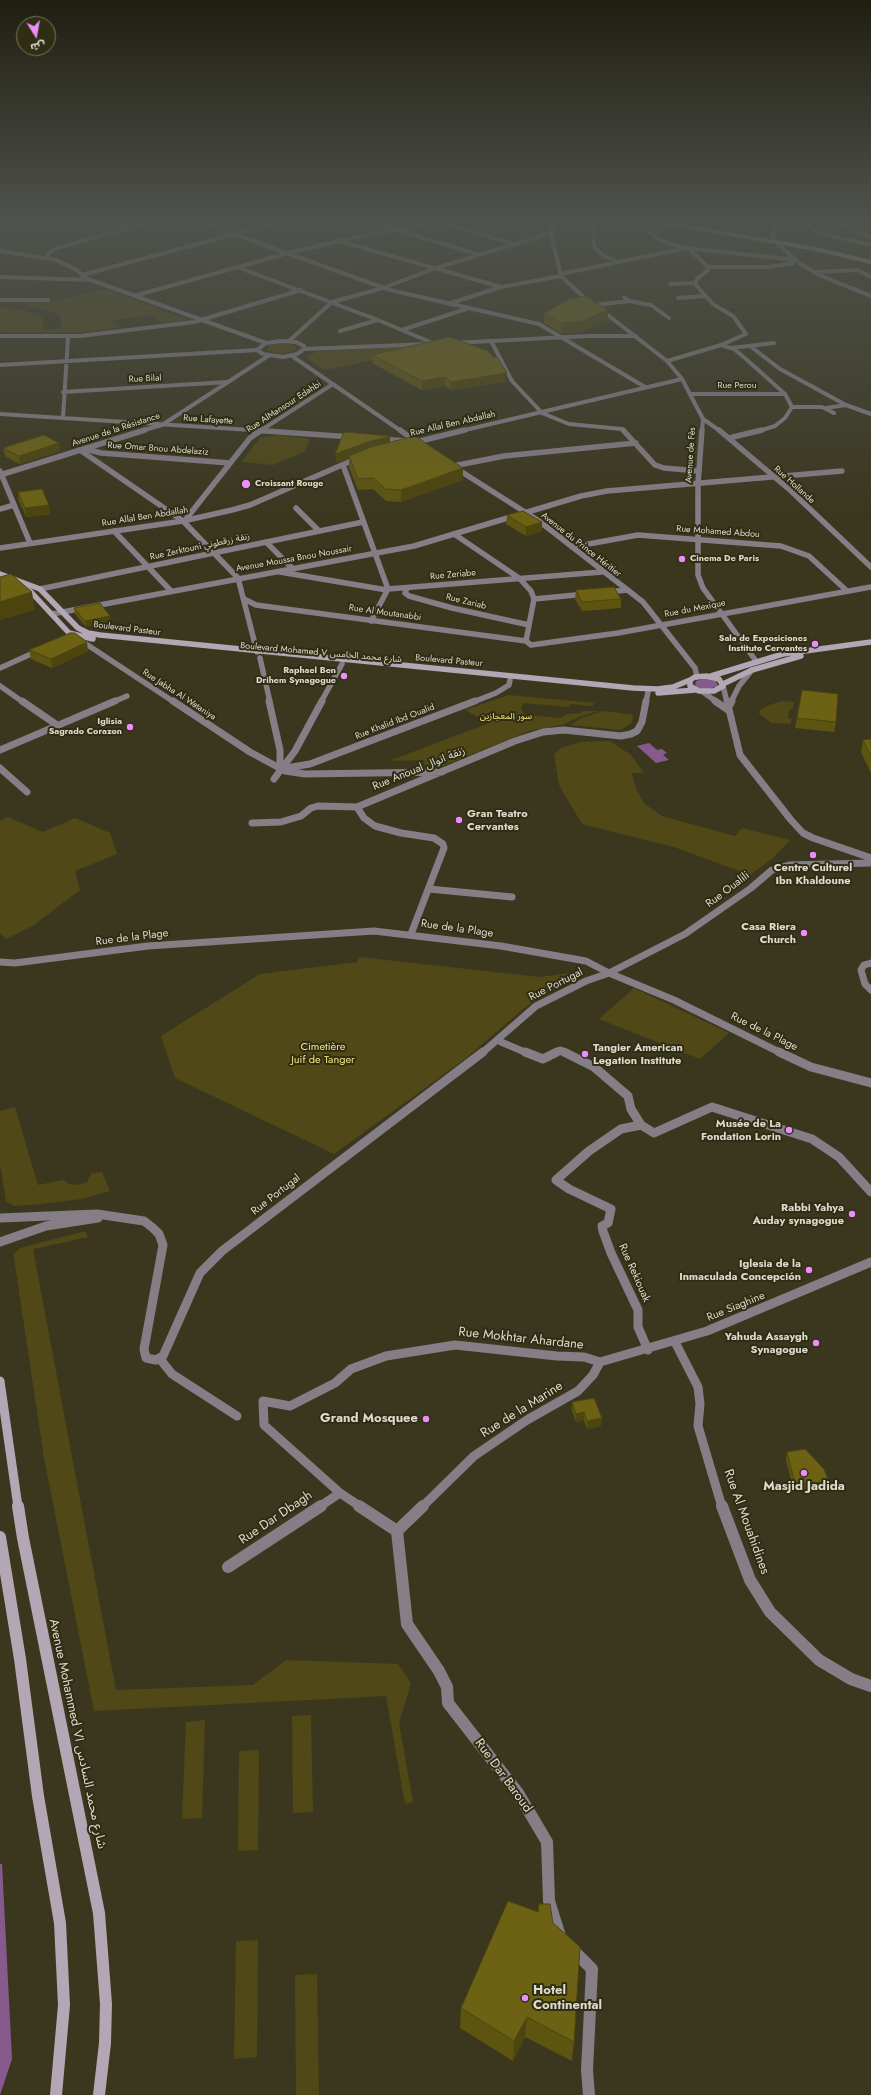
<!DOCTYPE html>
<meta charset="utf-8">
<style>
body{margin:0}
#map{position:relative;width:871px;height:2095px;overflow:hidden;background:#3b371f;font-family:Jost,"Noto Sans Arabic",sans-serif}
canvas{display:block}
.north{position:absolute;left:16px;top:16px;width:40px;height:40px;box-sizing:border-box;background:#302d15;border:1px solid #75735f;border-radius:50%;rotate:169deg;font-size:11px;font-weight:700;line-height:16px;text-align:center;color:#dddbcd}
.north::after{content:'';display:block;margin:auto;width:14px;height:18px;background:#eb8dfb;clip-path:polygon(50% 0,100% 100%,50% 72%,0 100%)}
</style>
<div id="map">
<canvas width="871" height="2095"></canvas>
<div class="north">ش</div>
</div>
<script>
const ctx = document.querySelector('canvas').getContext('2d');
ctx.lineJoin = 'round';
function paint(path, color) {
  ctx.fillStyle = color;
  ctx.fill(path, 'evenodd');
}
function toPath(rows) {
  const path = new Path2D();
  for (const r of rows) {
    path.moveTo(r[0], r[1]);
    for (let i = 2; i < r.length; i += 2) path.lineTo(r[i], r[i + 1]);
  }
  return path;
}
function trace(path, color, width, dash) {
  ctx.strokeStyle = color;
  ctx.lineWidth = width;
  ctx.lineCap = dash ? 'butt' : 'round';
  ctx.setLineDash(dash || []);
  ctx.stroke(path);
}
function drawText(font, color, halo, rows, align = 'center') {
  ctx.font = font + ' Jost,"Noto Sans Arabic",sans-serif';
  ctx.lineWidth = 4;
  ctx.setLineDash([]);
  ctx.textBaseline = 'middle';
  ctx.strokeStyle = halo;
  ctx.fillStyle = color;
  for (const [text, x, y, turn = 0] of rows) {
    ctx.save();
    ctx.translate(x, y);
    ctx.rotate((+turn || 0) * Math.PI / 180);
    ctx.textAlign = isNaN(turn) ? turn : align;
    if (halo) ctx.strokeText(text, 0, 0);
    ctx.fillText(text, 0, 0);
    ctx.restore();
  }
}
paint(toPath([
 [106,289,188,320,160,323,154,315,112,320,118,328,75,333,0,332,0,308,23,310,43,318,43,330,61,329,61,315,22,303,24,301,57,301],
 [284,343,296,346,296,350,280,354,266,350,269,345],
 [431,345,434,347,326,370,322,369,306,357,318,351],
 [278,435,310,439,304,452,273,465,241,462,260,438],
 [509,695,594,703,593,706,570,704,569,707,523,703,521,709,523,713,527,715,560,718,567,714,582,713,582,711,598,711,579,717,562,725,532,730,438,768,425,769,424,760,389,761,489,723,465,710],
 [782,701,794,702,793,708,790,710,788,718,792,719,790,724,772,723,759,714,760,710,769,705],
 [604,711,634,715,631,723,621,730,570,725,581,718],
 [610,741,631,755,644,773,632,773,636,789,645,804,662,816,735,836,742,828,790,840,772,859,750,875,674,847,582,824,559,785,554,754,561,748,580,742],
 [8,817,43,832,75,818,110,833,117,854,75,871,80,890,34,925,6,939,0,933,0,821],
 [359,957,539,977,571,973,566,980,523,1009,465,1059,334,1154,175,1078,161,1036,260,974,357,962],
 [634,988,729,1033,700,1059,599,1019],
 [15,1107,38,1185,63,1180,69,1184,78,1185,87,1182,92,1173,102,1172,110,1191,82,1199,41,1204,15,1206,6,1202,0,1164,0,1111],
 [85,1231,88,1237,33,1249,116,1690,253,1685,286,1660,398,1664,411,1683,399,1723,413,1802,405,1804,386,1696,94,1711,44,1458,14,1258,14,1254,20,1248],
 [311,1715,313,1812,293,1813,292,1716],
 [205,1720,202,1818,182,1819,186,1722],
 [259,1750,258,1850,238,1851,239,1751],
 [258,1940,257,2057,234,2059,236,1941],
 [317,1974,319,2095,296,2095,295,1975]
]), '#504816');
paint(toPath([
 [706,678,716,681,718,686,706,690,698,688,695,684,696,681],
 [649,743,657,750,662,749,667,753,663,755,669,760,656,763,637,746],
 [0,1864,2,1864,12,2059,0,2095]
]), '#865a8d');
trace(toPath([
 [799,263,819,275,871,296],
 [815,272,858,270,871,277],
 [750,346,780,369,846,405,871,414]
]), '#867e87', 4);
trace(toPath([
 [260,658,270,702],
 [321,702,342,664],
 [473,702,496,693,509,685,510,680]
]), '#867e87', 5.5);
trace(toPath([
 [269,701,280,750,280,769,310,764,475,701],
 [274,779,295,751,322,701],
 [501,1042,527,1053],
 [555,1053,560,1050,566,1053]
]), '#867e87', 7);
trace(toPath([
 [525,1052,543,1059,557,1052],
 [564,1052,594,1067,628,1096,631,1109,641,1125,654,1133,712,1107,812,1139,839,1157,871,1192],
 [641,1125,621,1129,589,1151,556,1180,569,1189,611,1209,608,1223,602,1226,603,1231,611,1253,638,1310,638,1327,648,1350],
 [675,1342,698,1387,700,1404,698,1426,722,1507],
 [160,1359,172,1374,237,1416],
 [319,1507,340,1493],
 [361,1507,340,1493,264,1425,263,1401,290,1406,335,1383,351,1369,386,1356,455,1345,557,1356,584,1357,600,1362],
 [422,1507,474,1456,527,1420,578,1391,593,1375,600,1362,707,1331,871,1262]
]), '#867e87', 9);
trace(toPath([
 [359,1506,397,1531],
 [722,1506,750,1580,770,1612,819,1660,851,1679,871,1686],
 [397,1531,407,1624,439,1671,447,1687,448,1703,518,1793,547,1842,549,1901,560,1936],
 [397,1531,423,1506],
 [228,1567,321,1506],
 [572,1949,592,1969,587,2070,589,2095]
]), '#867e87', 12);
trace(toPath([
 [112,222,126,228],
 [200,222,390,290,539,324,645,387],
 [370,222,480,255],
 [440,222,514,244],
 [592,222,595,231,593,239,595,248,604,256,616,261],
 [641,222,643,227,659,240,681,247],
 [808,222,811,228,819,233,871,245],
 [837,222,871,237],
 [773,237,774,222],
 [339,241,501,287],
 [775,241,797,261],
 [688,248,708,267],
 [47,257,49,253,57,248,149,222],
 [237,267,378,320,435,344],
 [708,267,768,267,793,263],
 [560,274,687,248,796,260],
 [82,275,280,222],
 [0,277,91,280],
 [670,284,695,283],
 [134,296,288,253,356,237,437,222],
 [624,297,629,301,651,305,669,318],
 [678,298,705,296],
 [0,300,48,300],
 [451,303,501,287,561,276],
 [595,305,629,301],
 [402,330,469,308],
 [340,331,378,320],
 [0,336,80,336,194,322,301,290],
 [289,341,332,302,383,288,433,269,551,233],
 [491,341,512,381,542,413,569,424,622,429,624,431],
 [721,345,734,349,746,359,785,394,792,407,785,418,775,426,759,431],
 [731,348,774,343],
 [667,361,721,345,746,334,733,316,713,304,695,284,697,279,708,270,708,267],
 [0,365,257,350],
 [63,392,228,382],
 [690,394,785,394],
 [792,407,822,407,834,413],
 [826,408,846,405],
 [0,414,267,431],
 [63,418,68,337],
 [703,419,720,431],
 [260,431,333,384],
 [461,431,682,379]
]), '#867e87', 4);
trace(toPath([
 [251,430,353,437],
 [623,430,655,465,664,468,699,471],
 [719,430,791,491,871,567],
 [729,438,762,430],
 [380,439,407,441],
 [412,443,465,430],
 [86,449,101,453,230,463],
 [80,450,183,521,238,578,257,652],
 [343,465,388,589,371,621],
 [453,466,504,456,636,443],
 [0,471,30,543],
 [296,508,319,531],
 [0,509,14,505],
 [186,519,250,438,262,430],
 [114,531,171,591],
 [454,534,519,578,531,591,534,599,526,641,531,645,618,633,871,587],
 [266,542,292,568],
 [572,547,638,535,781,546,809,556,847,591],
 [0,548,183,521,232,510,250,505,358,458],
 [280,572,387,590],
 [407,588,405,593,409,596,452,608,529,625],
 [40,589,363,522],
 [388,589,602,572],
 [608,592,627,590],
 [244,599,256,605,526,641],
 [534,599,586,594],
 [52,614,414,546,581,496,607,491,842,471],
 [80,640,174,702],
 [0,668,40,650],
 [0,686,23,702],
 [723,686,727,702],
 [703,692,717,702],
 [113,702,127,696],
 [646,702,648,692],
 [731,702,739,686,752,670]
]), '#867e87', 5.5);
trace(toPath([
 [22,701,57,725],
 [173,701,250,752,285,771,305,774,442,772],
 [715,701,728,710],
 [727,701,740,755,791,820,803,833,813,838,871,858],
 [728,709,732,701],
 [0,750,115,701],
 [0,768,27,792],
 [357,807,515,741,543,732,564,730,621,736,631,734,637,731,642,722,646,701],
 [357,807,364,818,375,826,401,833,434,838,443,844,444,848,411,934],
 [252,823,281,822,301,816,311,808,318,806,357,807],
 [429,889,512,897],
 [0,962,15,963,148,946,374,931,501,946,586,961,609,973,674,1000,781,1053],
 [871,963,864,965,861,970,865,984,871,990],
 [482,1053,536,1006,586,981,609,973,685,934,751,888,772,870,789,865,871,863]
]), '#867e87', 7);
trace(toPath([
 [779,1052,811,1067,871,1083],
 [0,1218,97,1214,144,1221,153,1228,159,1234,163,1245,144,1349,146,1358,156,1360,163,1356,200,1273,222,1251,483,1052],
 [0,1242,46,1226,98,1218]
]), '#867e87', 9);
trace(toPath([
 [552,222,552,238,561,276,590,303],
 [0,251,56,260,77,270,84,277,91,280,266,343],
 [600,309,667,361,682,379,703,419,702,431],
 [281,341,296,342,304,346,304,349,297,354,283,357,263,354,257,350,266,343,281,341],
 [453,343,587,336,636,336],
 [304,349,429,344],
 [292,356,401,431],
 [141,431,162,425,268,356]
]), '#867e87', 4);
trace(toPath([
 [400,430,418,443],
 [702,430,698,483,698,575,703,588,756,661],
 [454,467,539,521,643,602,695,668,697,677],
 [0,475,145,430]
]), '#867e87', 5.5);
trace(toPath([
 [649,222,664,224],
 [660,222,816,249,871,262]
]), '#b3a6b5', 4);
trace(toPath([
 [0,574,40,589,78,628,88,633,100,635,633,688,658,689,673,687,690,680],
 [25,589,31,592,69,633,93,639],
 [706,676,719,679,723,686,714,691,699,691,690,686,690,680,695,677,706,676],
 [711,676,783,654,871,642],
 [723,684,752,670,801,656],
 [658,693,695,690]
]), '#b3a6b5', 5.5);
trace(toPath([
 [0,1381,18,1507]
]), '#b3a6b5', 9);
trace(toPath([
 [18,1506,23,1538,99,1913,106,2004,105,2043,99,2095],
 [0,1537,20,1659,38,1796,60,1923,64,2005,56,2095]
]), '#b3a6b5', 12);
paint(toPath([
 [544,313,608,320,582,331,561,333,544,323],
 [372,355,506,382,451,390,445,386,422,390,372,363],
 [390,436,390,442,463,468,463,480,401,502,386,501,373,489,358,490,349,467,349,458,336,463],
 [59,443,60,451,20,464,5,456,3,448],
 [18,492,51,514,26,517,19,501],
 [507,515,542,531,526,536,506,524],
 [576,590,621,599,621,608,582,611,575,599],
 [74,608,110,616,111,622,86,627,75,614],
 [29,650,88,651,52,668,31,659],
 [797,718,836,722,834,732,795,728],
 [871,739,871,773,861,752,863,740],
 [572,1402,601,1426,587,1429,584,1420,576,1422,572,1410],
 [787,1452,829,1482,828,1489,794,1491,786,1460],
 [553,1923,574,2042,572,2061,525,2037,513,2061,460,2028,461,2008]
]), '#5e5411');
paint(toPath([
 [608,310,608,320,582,331,561,333,562,323],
 [507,373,506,382,451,390,451,382],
 [445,377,445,386,422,390,422,381],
 [390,436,390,444,349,456,349,458,336,463,335,454,368,442],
 [59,443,60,451,20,464,19,456],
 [463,468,463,480,401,502,401,490],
 [49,505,51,514,26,517,25,508],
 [542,522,542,531,526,536,526,527],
 [32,592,35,610,0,620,0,602],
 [110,616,111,622,86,627,85,621],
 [87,642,88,651,52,668,51,659],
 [584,1412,584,1420,576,1422,576,1414],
 [602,1418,601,1426,587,1429,587,1421],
 [527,2017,525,2037,513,2061,514,2041]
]), '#4c450e');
const building = toPath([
 [586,296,608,310,582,321,562,323,544,313,569,299,586,296],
 [450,337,488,351,493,357,497,357,507,373,451,382,445,377,422,381,372,355,450,337],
 [344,432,390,436,368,442,335,454,344,432],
 [44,435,59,443,19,456,3,448,44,435],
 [415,436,463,468,401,490,386,489,373,478,358,479,349,456,371,447,415,436],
 [42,489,49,505,25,508,18,492,42,489],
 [523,511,542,522,526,527,507,515,523,511],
 [11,574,32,592,0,602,0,577,11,574],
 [614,587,621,599,582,602,576,590,614,587],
 [100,603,110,616,85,621,74,608,100,603],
 [70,633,75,633,87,642,51,659,29,650,70,633],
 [802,690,838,694,836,722,797,718,802,690],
 [871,739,871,756,863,740,871,739],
 [594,1398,602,1418,587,1421,584,1412,576,1414,572,1402,594,1398],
 [805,1449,824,1469,829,1482,795,1484,787,1452,805,1449],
 [508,1901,538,1912,539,1904,550,1904,553,1923,580,1947,574,2042,527,2017,514,2041,461,2008,508,1901]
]);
paint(building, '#6d6214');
trace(building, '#4c450e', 1);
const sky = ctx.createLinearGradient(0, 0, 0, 515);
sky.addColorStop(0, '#201e11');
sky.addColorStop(0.43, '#4f534d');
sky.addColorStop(1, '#4f534d00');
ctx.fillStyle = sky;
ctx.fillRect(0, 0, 871, 515);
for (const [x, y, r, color] of [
 [246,484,5,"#eb8dfb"],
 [682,559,4,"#eb8dfb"],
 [815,644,4,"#eb8dfb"],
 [344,676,4,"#eb8dfb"],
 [130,727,4,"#eb8dfb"],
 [459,820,4,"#eb8dfb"],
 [813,855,4,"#eb8dfb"],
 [804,933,4,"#eb8dfb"],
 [585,1054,4,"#eb8dfb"],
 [789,1130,4,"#eb8dfb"],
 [852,1214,4,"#eb8dfb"],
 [809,1270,4,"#eb8dfb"],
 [816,1343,4,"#eb8dfb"],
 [426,1419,4,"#eb8dfb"],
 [804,1473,4,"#eb8dfb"],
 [525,1998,4,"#eb8dfb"]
]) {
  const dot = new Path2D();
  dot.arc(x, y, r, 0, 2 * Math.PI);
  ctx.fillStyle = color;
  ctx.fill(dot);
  trace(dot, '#302d15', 1.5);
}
drawText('9px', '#dddbcd', '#302d15', [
 ["Rue Bilal",145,379,-3],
 ["Rue Perou",737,386],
 ["Rue AlMansour Edahbi",284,407,-33],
 ["Rue Lafayette",208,420,4],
 ["Rue Allal Ben Abdallah",453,424,-13],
 ["Avenue de la Résistance",116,430,-18],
 ["Rue Omar Bnou Abdelaziz",158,449,4],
 ["Avenue de Fès",691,455,-86],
 ["Rue Hollande",794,485,42],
 ["Rue Allal Ben Abdallah",145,517,-9],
 ["Rue Mohamed Abdou",718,532,4],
 ["Avenue du Prince Héritier",581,545,38],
 ["Rue Zerktouni زنقة زرقطوني",200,547,-12],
 ["Avenue Moussa Bnou Noussair",294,559,-10],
 ["Rue Zeriabe",453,575,-5],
 ["Rue Zariab",466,602,14],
 ["Rue du Mexique",695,609,-11],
 ["Rue Al Moutanabbi",385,613,8],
 ["Boulevard Pasteur",127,629,7],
 ["Boulevard Mohamed V شارع محمد الخامس",321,653,5],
 ["Boulevard Pasteur",449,661,5],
 ["Rue Jabha Al Wataniya",179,695,33],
 ["Rue Khalid Ibd Oualid",395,722,-21]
]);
drawText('bold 9px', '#dddbcd', '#302d15', [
 ["Croissant Rouge",255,484,"left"],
 ["Cinema De Paris",690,559,"left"],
 ["Sala de Exposiciones",807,639],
 ["Instituto Cervantes",807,649],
 ["Raphael Ben",336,671],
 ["Drihem Synagogue",336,681],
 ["Iglisia",122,722],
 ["Sagrado Corazon",122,732]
], 'right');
drawText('9px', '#f6e681', '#302d15', [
 ["سور المعجازين",506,717]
]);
drawText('11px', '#dddbcd', '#302d15', [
 ["Rue Anoual زنقة انوال",419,769,-22],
 ["Rue Oualili",728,890,-37],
 ["Rue de la Plage",457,929,8],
 ["Rue de la Plage",132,938,-7],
 ["Rue Portugal",556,985,-27],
 ["Rue de la Plage",764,1032,26],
 ["Rue Portugal",276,1195,-38],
 ["Rue Rekiouak",634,1273,66],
 ["Rue Siaghine",736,1307,-22]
]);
drawText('bold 11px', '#dddbcd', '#302d15', [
 ["Gran Teatro",467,814,"left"],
 ["Cervantes",467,827,"left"],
 ["Centre Culturel",813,868,"center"],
 ["Ibn Khaldoune",813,881,"center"],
 ["Casa Riera",796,927],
 ["Church",796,940],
 ["Tangier American",593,1048,"left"],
 ["Legation Institute",593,1061,"left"],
 ["Musée de La",781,1124],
 ["Fondation Lorin",781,1137],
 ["Rabbi Yahya",844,1208],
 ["Auday synagogue",844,1221],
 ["Iglesia de la",801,1264],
 ["Inmaculada Concepción",801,1277],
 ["Yahuda Assaygh",808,1337],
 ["Synagogue",808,1350]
], 'right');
drawText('11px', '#f6e681', '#302d15', [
 ["Cimetière",323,1047],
 ["Juif de Tanger",323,1060]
]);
drawText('13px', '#dddbcd', '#302d15', [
 ["Rue Mokhtar Ahardane",521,1339,6],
 ["Rue de la Marine",522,1410,-32],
 ["Rue Dar Dbagh",276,1518,-34],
 ["Rue Al Mouahidines",746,1522,70],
 ["Avenue Mohammed VI شارع محمد السادس",77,1734,78],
 ["Rue Dar Baroud",503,1776,54]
]);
drawText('bold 13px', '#dddbcd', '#302d15', [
 ["Grand Mosquee",418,1419],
 ["Masjid Jadida",804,1487,"center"],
 ["Hotel",533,1991,"left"],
 ["Continental",533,2006,"left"]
], 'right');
</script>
